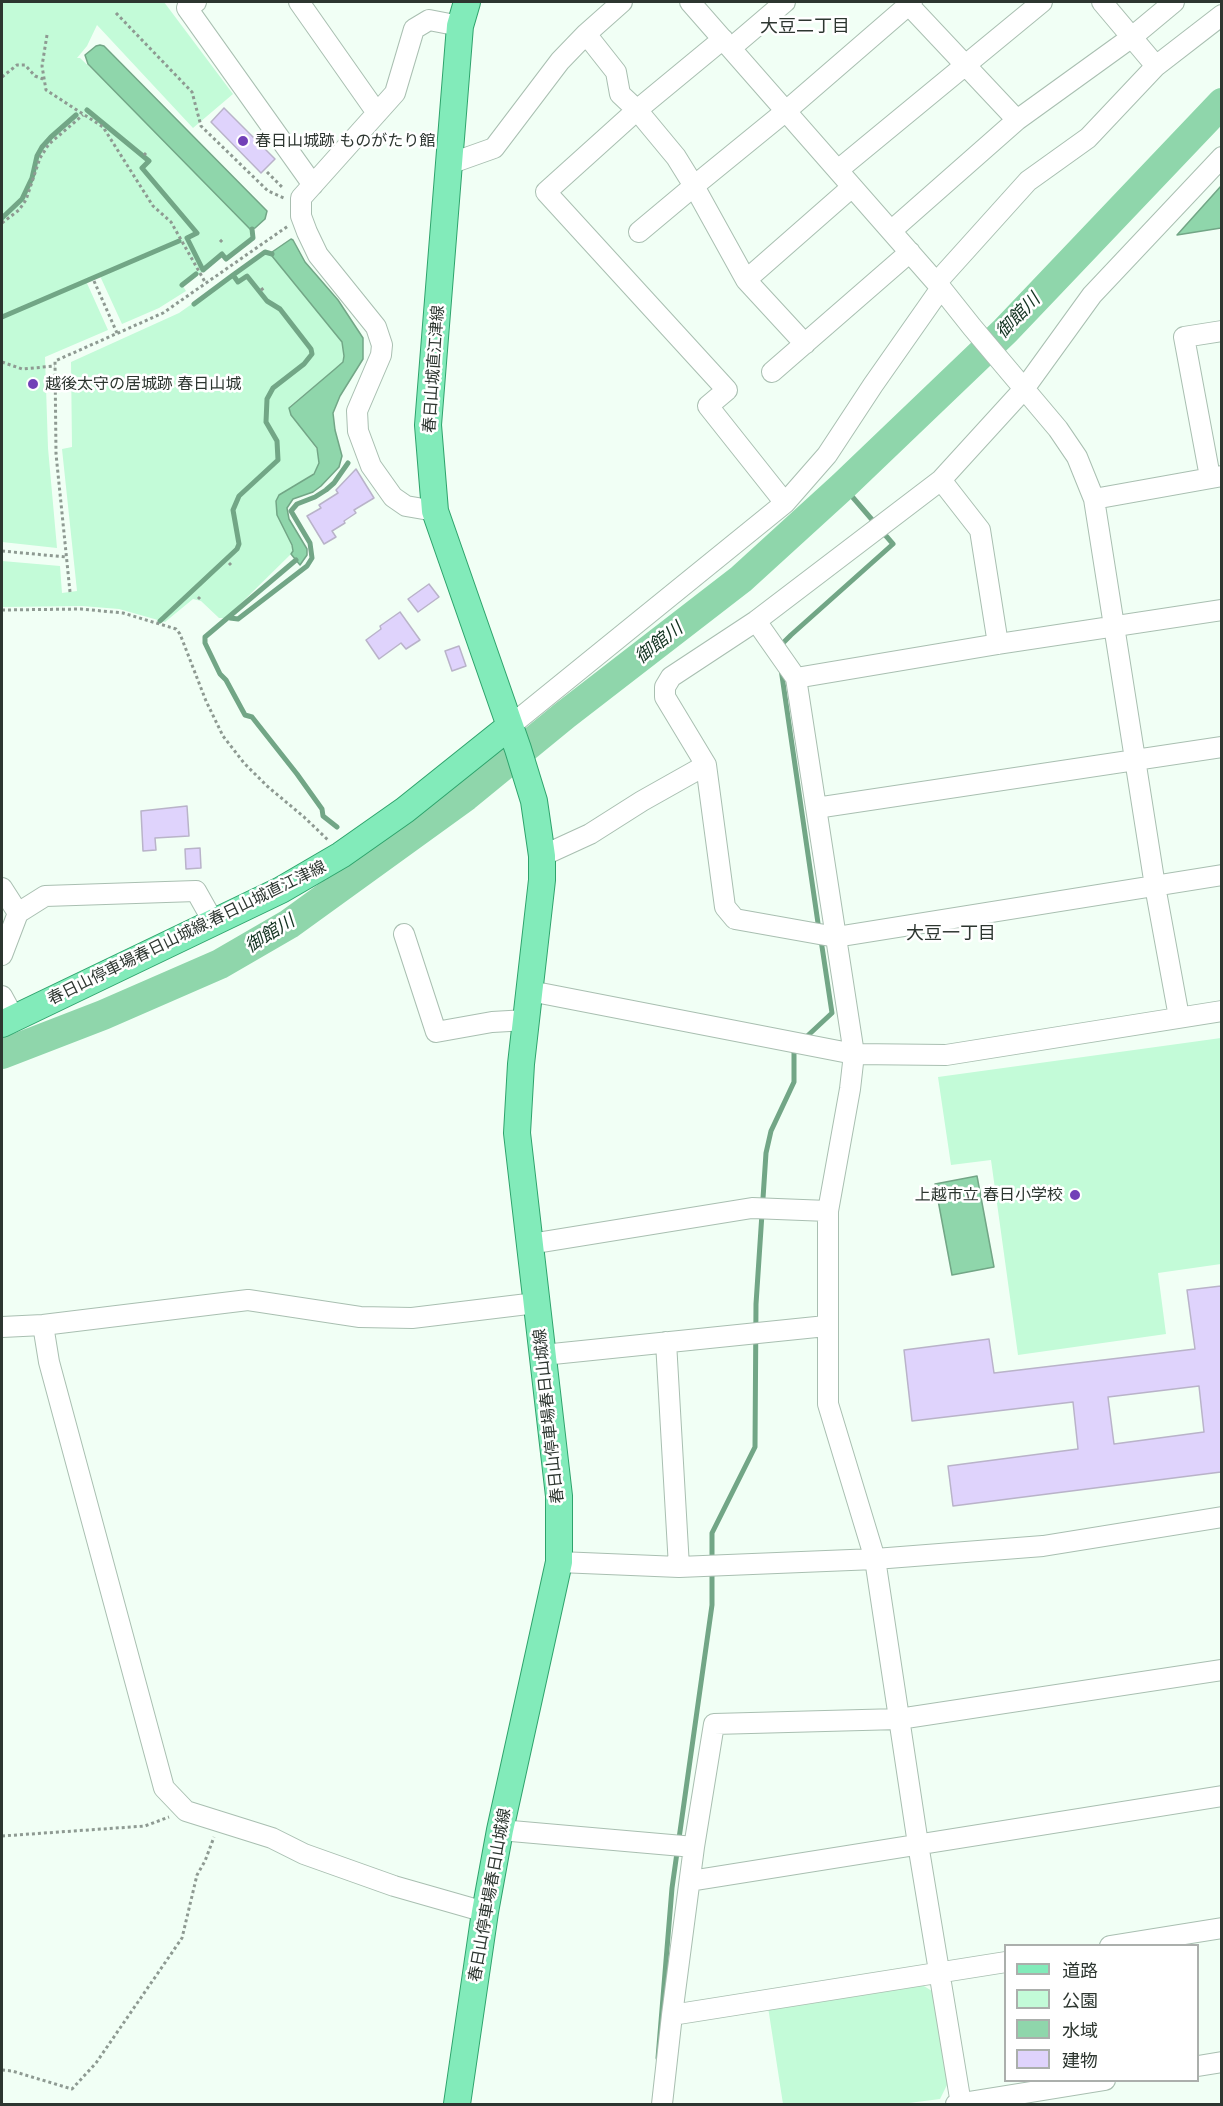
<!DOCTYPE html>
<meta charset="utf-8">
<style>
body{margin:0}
#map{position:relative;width:1223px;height:2106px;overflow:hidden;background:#f1fff5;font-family:Quicksand,"Noto Sans JP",sans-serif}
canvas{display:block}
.frame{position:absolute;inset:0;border:3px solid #2d3630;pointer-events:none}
.legend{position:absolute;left:1004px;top:1944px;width:195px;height:138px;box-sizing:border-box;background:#fff;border:2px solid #abafac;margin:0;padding:8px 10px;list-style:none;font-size:18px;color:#2d3630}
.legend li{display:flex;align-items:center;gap:12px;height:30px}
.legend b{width:30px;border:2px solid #abafac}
</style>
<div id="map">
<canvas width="1223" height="2106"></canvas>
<div class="frame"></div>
<ul class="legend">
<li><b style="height:8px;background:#82ebba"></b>道路</li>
<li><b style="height:16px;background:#c3fbd8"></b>公園</li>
<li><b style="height:16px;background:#8fd6ab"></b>水域</li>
<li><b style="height:16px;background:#dfd3fc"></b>建物</li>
</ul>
</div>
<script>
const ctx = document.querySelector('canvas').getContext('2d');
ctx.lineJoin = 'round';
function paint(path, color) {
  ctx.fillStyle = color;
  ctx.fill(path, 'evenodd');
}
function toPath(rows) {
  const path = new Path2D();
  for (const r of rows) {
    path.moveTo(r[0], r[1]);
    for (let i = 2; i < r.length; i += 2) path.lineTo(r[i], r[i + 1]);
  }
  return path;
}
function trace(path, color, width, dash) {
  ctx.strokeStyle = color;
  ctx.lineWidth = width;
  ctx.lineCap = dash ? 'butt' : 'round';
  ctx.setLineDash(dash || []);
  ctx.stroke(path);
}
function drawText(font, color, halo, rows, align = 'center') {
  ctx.font = font + ' Quicksand,"Noto Sans JP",sans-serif';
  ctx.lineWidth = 5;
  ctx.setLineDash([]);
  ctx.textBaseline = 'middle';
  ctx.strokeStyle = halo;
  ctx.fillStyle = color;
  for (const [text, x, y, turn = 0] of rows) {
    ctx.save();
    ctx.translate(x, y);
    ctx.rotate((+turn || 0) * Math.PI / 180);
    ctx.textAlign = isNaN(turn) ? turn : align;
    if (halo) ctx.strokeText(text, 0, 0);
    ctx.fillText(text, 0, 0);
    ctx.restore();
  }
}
paint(toPath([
 [2,2,164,2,233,94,193,128,97,25,87,46,77,58,80,58,115,91,250,229,251,237,223,259,222,257,183,286,186,291,159,308,122,324,100,276,86,281,108,330,45,357,48,448,57,548,2,542],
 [265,253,272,256,342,342,344,356,343,362,335,369,290,406,291,415,318,451,319,463,314,473,280,496,282,522,293,549,291,554,227,617,224,618,219,618,201,601,193,599,165,622,119,609,82,606,2,607,2,561,60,566,62,593,77,591,62,449,72,447,71,362,179,313],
 [1221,1038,1221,1264,1158,1273,1166,1334,1018,1355,991,1160,951,1165,938,1077],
 [919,1983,932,1991,948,2083,940,2099,901,2104,783,2104,768,2007]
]), '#c3fbd8');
const water = toPath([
 [100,45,104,46,267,211,265,219,255,228,250,229,88,64,85,55,96,46,100,45],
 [1221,186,1221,228,1177,235,1221,186],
 [291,239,293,240,305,262,338,300,363,338,363,359,340,396,333,413,335,430,342,456,339,467,321,486,313,492,293,499,287,508,289,519,307,549,307,555,300,565,291,554,293,551,292,545,277,515,276,501,279,495,314,474,319,463,317,448,291,415,289,408,335,369,343,362,344,356,342,342,272,256,272,252,291,239],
 [977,1176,994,1267,952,1275,935,1184,977,1176]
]);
paint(water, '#8fd6ab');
trace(water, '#72a686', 1.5);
trace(toPath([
 [87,110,149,161,142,168,197,233,187,238,203,270,222,254,226,259,253,238,252,229],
 [2,218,22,199,32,178,37,156,42,147,51,137,76,115],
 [182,285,196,274],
 [194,304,233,275],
 [2,317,179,241],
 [296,560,205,637,205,643,220,674,226,680,245,715,252,717,297,774,322,809,323,816,337,827],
 [230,618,238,619,307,566,312,558,310,543,291,511,297,504,315,497,326,490,334,483,348,463],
 [160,621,237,549,239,544,233,510,239,496,278,460,277,441,266,422,267,399,273,388,304,364,312,354,311,349,280,309,267,301,247,276,238,282,233,275,265,252,272,254],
 [780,646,791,635,893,544,843,486],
 [781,669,819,930],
 [803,1040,832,1013,821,940],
 [712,1560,712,1533,755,1447,756,1304,766,1153,771,1131,794,1082,794,1048,796,1046],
 [658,2058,672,1888,712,1605,712,1570]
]), '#72a686', 5);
trace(toPath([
 [2,1054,103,1015,220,964,289,924,466,796,565,715,741,579,843,486,1005,331,1222,103]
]), '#8fd6ab', 30);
const building = toPath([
 [224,108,275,159,261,173,211,122,224,108],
 [356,469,374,498,354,510,356,513,344,521,345,523,332,531,336,537,324,544,307,516,321,508,319,505,338,493,336,490,356,469],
 [429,584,439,597,418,612,408,599,429,584],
 [400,612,420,640,406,649,401,643,379,659,366,640,381,629,380,626,400,612],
 [459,646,466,666,452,671,445,651,459,646],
 [187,806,189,836,155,838,156,850,143,851,141,811,187,806],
 [200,848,201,868,186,869,185,849,200,848],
 [1221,1286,1221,1472,953,1506,948,1466,1078,1449,1073,1402,912,1421,904,1350,989,1339,994,1373,1195,1349,1187,1290,1221,1286],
 [1199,1386,1204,1432,1114,1444,1108,1397,1199,1386]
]);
paint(building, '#dfd3fc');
trace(building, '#b9b3c9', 1.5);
const minor = toPath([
 [196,2,187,8,313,185],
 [299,2,377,113],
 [690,2,941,288,972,327,1058,429,1077,457,1094,499,1155,886,1179,1017],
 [906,2,1017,120],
 [1102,2,1156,66],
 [586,34,616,72,620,94,637,110,676,157,694,186,639,232],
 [723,39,637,110,546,192,727,390,708,406,785,503],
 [731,48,785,2],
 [1222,157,1092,295,1024,389,941,480,756,621,671,677,665,687,665,697,706,765,725,907,735,919,836,937,1222,875],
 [449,164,494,148,560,61,586,34,622,2],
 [838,170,1042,2],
 [891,231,1017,120,1132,37,1174,2],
 [746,280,852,187],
 [937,282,1028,181,1088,138,1156,66,1222,15],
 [805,344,746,280,694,186,786,111,912,2],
 [772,372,910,252],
 [1210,477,1184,337,1222,331],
 [941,480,980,530,998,644],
 [1094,499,1222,476],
 [435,511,406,506,393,497,371,466,358,431,357,411,381,355,382,345,376,327,318,255,307,232,301,216,301,198,395,93,414,29,429,20,460,26],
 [756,621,796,678,854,1054,850,1089,828,1211,828,1404,875,1559,918,1844,961,2104],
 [796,678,998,644,1222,610],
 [510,726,785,503,827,455,873,385,941,288],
 [816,808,1222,747],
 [542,856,590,834,642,801,706,765],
 [2,888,18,913],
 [404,934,436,1032,492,1022,527,1020],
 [2,955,18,913,45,896,196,891,214,923],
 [530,991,854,1054,946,1055,1222,1011],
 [2,996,14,1018],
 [530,1244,752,1208,828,1211],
 [43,1325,49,1362,164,1788,186,1811,272,1838,304,1854,394,1886,485,1912],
 [2,1327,43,1325,248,1300,360,1317,412,1318,536,1303],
 [666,1342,679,1567],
 [543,1355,826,1326],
 [559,1562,679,1567,875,1559,1043,1546,1222,1517],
 [500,1830,694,1847],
 [690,1881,1222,1796],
 [1110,1946,1222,1928],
 [672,2015,1006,1962],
 [1198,2066,1222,2062],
 [662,2104,672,2015,694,1847,714,1724,899,1719,1222,1670],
 [956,2104,1105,2080]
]);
const major = toPath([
 [2,1024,281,890,341,855,405,810,510,726],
 [457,2104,485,1912,500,1830,559,1562,559,1496,517,1133,521,1064,542,880,542,856,534,801,518,749,435,511,428,425,460,26,467,2]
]);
trace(minor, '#a9bfb1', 22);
trace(major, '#2ea36c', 28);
trace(toPath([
 [116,13,192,92,201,126,268,191,284,198],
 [47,35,42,66,46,90,103,127,153,206,171,222,205,282],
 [2,77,17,65,25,65,35,76,43,79],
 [144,155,146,153],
 [267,172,283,188],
 [2,223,19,210,26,200,40,158,49,144,83,115],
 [220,242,224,238],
 [94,281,117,333],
 [261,290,265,287],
 [2,362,22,369,55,366],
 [2,551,66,557],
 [229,563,231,565],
 [70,592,56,454,55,361,163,313,288,226],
 [198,599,200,597],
 [2,610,81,609,123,613,176,629,180,634,206,701,223,736,244,763,267,786,304,817,328,840],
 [2,1836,145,1826,169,1817],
 [2,2070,12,2071,72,2089,96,2063,182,1938,197,1875,205,1861,214,1837]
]), '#8e9a92', 3, [3, 3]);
trace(minor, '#fff', 20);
trace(major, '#82ebba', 26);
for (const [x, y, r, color] of [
 [243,141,6,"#7240b7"],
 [33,384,6,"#7240b7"],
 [1075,1195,6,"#7240b7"]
]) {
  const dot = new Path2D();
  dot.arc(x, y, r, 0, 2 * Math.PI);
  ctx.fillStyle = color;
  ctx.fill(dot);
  trace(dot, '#fff', 2);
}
drawText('16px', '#2d3630', '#fff', [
 ["春日山城跡 ものがたり館",255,141],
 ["越後太守の居城跡 春日山城",45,384],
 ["上越市立 春日小学校",1063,1195,"right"]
], 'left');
drawText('16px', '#2d3630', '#fff', [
 ["春日山城直江津線",434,369,-86],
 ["春日山停車場春日山城線;春日山城直江津線",187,933,-26],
 ["春日山停車場春日山城線",549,1416,-96],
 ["春日山停車場春日山城線",490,1895,-80]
]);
drawText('18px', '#2d3630', '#fff', [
 ["大豆二丁目",805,27],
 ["大豆一丁目",951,934]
]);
drawText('italic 18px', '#123220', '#fff', [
 ["御館川",1018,316,-46],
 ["御館川",659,643,-38],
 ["御館川",270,934,-32]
]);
</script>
